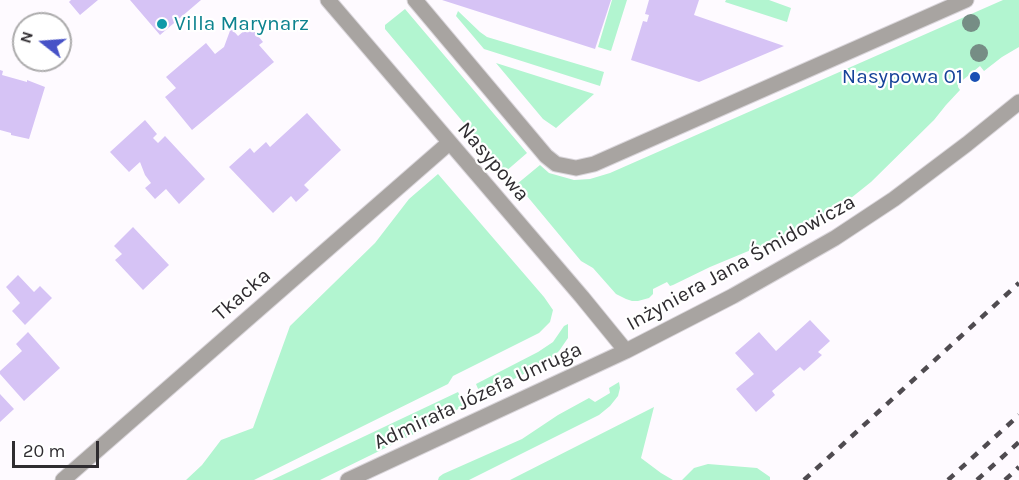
<!DOCTYPE html>
<meta charset="utf-8">
<style>
body{margin:0}
#map{position:relative;width:1019px;height:480px;overflow:hidden;background:#fefaff;font-family:Karla,sans-serif}
canvas{display:block}
.north{position:absolute;left:12px;top:12px;width:60px;height:60px;box-sizing:border-box;background:#fff;border:2px solid #acabac;border-radius:50%;rotate:287deg;font-size:16px;font-weight:700;line-height:24px;text-align:center;color:#2f2c30}
.north::after{content:'';display:block;margin:auto;width:21px;height:27px;background:#4752c7;clip-path:polygon(50% 0,100% 100%,50% 72%,0 100%)}
.scale{position:absolute;left:12px;top:441px;width:87px;height:27px;box-sizing:border-box;border:3px solid #2f2c30;border-top:0;padding-left:8px;font-size:18px;line-height:21px;white-space:nowrap;color:#2f2c30;-webkit-text-stroke:4px #fff;paint-order:stroke}
</style>
<div id="map">
<canvas width="1019" height="480"></canvas>
<div class="north">N</div>
<div class="scale">20 m</div>
</div>
<script>
const ctx = document.querySelector('canvas').getContext('2d');
ctx.lineJoin = 'round';
function paint(path, color) {
  ctx.fillStyle = color;
  ctx.fill(path, 'evenodd');
}
function toPath(rows) {
  const path = new Path2D();
  for (const r of rows) {
    path.moveTo(r[0], r[1]);
    for (let i = 2; i < r.length; i += 2) path.lineTo(r[i], r[i + 1]);
  }
  return path;
}
function trace(path, color, width, dash) {
  ctx.strokeStyle = color;
  ctx.lineWidth = width;
  ctx.lineCap = dash ? 'butt' : 'round';
  ctx.setLineDash(dash || []);
  ctx.stroke(path);
}
function drawText(font, color, halo, rows, align = 'center') {
  ctx.font = font + ' Karla,sans-serif';
  ctx.lineWidth = 4.5;
  ctx.setLineDash([]);
  ctx.textBaseline = 'middle';
  ctx.strokeStyle = halo;
  ctx.fillStyle = color;
  for (const [text, x, y, turn = 0] of rows) {
    ctx.save();
    ctx.translate(x, y);
    ctx.rotate((+turn || 0) * Math.PI / 180);
    ctx.textAlign = isNaN(turn) ? turn : align;
    if (halo) ctx.strokeText(text, 0, 0);
    ctx.fillText(text, 0, 0);
    ctx.restore();
  }
}
paint(toPath([
 [612,0,627,0,611,51,598,47],
 [726,0,769,0,791,8,787,22,725,2],
 [1003,0,1019,0,1019,47,1002,57,984,71,980,66,958,84,958,87,960,90,946,105,934,120,871,182,851,198,811,222,775,240,710,267,673,285,670,286,667,282,653,289,653,294,649,298,638,301,632,301,626,299,616,294,593,268,581,261,517,184,540,165,549,173,574,180,590,179,610,173],
 [405,9,527,153,505,172,385,29,385,25],
 [458,11,480,32,487,37,604,72,600,86,484,49,456,16],
 [496,63,594,94,556,128,543,119],
 [438,174,544,297,553,310,550,322,539,333,453,376,448,384,254,480,186,480,202,465,221,440,253,428,290,326,375,243,409,199],
 [568,324,568,338,559,351,547,362,481,396,476,384,538,352,553,342,564,326],
 [619,382,620,388,618,396,610,406,599,415,469,480,438,480,439,477,443,474,522,439,558,415,589,398,595,402,610,393,609,388],
 [458,392,465,405,422,430,320,480,272,480],
 [654,407,641,458,661,473,673,480,510,480],
 [708,464,757,468,770,477,770,480,682,480,694,468]
]), '#b2f5d0');
paint(toPath([
 [71,0,98,0,80,15,69,2],
 [130,0,201,0,160,35],
 [442,0,611,0,595,49],
 [649,0,699,0,694,15,784,46,699,82,631,60,643,21,647,22,649,15,645,14],
 [250,26,263,42,259,45,274,62,192,130,165,97,176,88,166,77,206,43,215,54,224,47,231,28,238,36],
 [0,70,3,71,2,75,27,82,27,80,45,87,29,139,11,135,11,133,0,130],
 [307,113,341,150,304,185,309,190,296,202,291,196,273,213,229,167,250,148,254,153,266,142,270,147],
 [145,120,157,134,153,138,158,143,165,136,205,179,179,204,166,189,155,199,145,188,151,183,145,175,140,162,129,172,110,152],
 [133,227,169,265,143,290,115,260,122,254,114,246],
 [18,275,34,292,40,286,52,298,25,325,12,311,20,303,6,287],
 [810,320,830,341,818,352,822,355,804,371,800,367,772,391,775,395,756,412,736,389,754,374,735,353,759,332,776,351],
 [28,332,60,368,24,401,0,374,0,371,22,351,16,344],
 [0,394,14,409,0,422]
]), '#d6c3f5');
const minor = toPath([
 [328,0,582,297,626,351],
 [415,0,546,156,556,164,576,168,594,164,966,0],
 [63,480,449,143],
 [348,480,626,351,733,296,835,238,894,199,967,144,1019,102]
]);
trace(minor, '#d9d5da', 17);
trace(minor, '#a8a4a1', 15);
trace(toPath([
 [804,480,1019,283],
 [948,480,1019,415],
 [977,480,1019,442],
 [1005,480,1019,467]
]), '#4f4b50', 4.5, [8, 8]);
ctx.fillStyle = '#768d85';
for (const [x, y] of [
 [971,23],
 [979,53]
]) {
  ctx.beginPath();
  ctx.arc(x, y, 9, 0, 2 * Math.PI);
  ctx.fill();
}
for (const [x, y, r, color] of [
 [162,24,6,"#0f9aa8"],
 [975,77,6,"#1a4fb4"]
]) {
  const dot = new Path2D();
  dot.arc(x, y, r, 0, 2 * Math.PI);
  ctx.fillStyle = color;
  ctx.fill(dot);
  trace(dot, '#fff', 2);
}
drawText('21px', '#0d838f', '#fff', [
 ["Villa Marynarz",174,24]
], 'left');
drawText('21px', '#164399', '#fff', [
 ["Nasypowa 01",963,77]
], 'right');
drawText('21px', '#2f2c30', '#fff', [
 ["Nasypowa",493,162,49],
 ["Inżyniera Jana Śmidowicza",741,263,-29],
 ["Tkacka",242,295,-41],
 ["Admirała Józefa Unruga",478,396,-25]
]);
</script>
